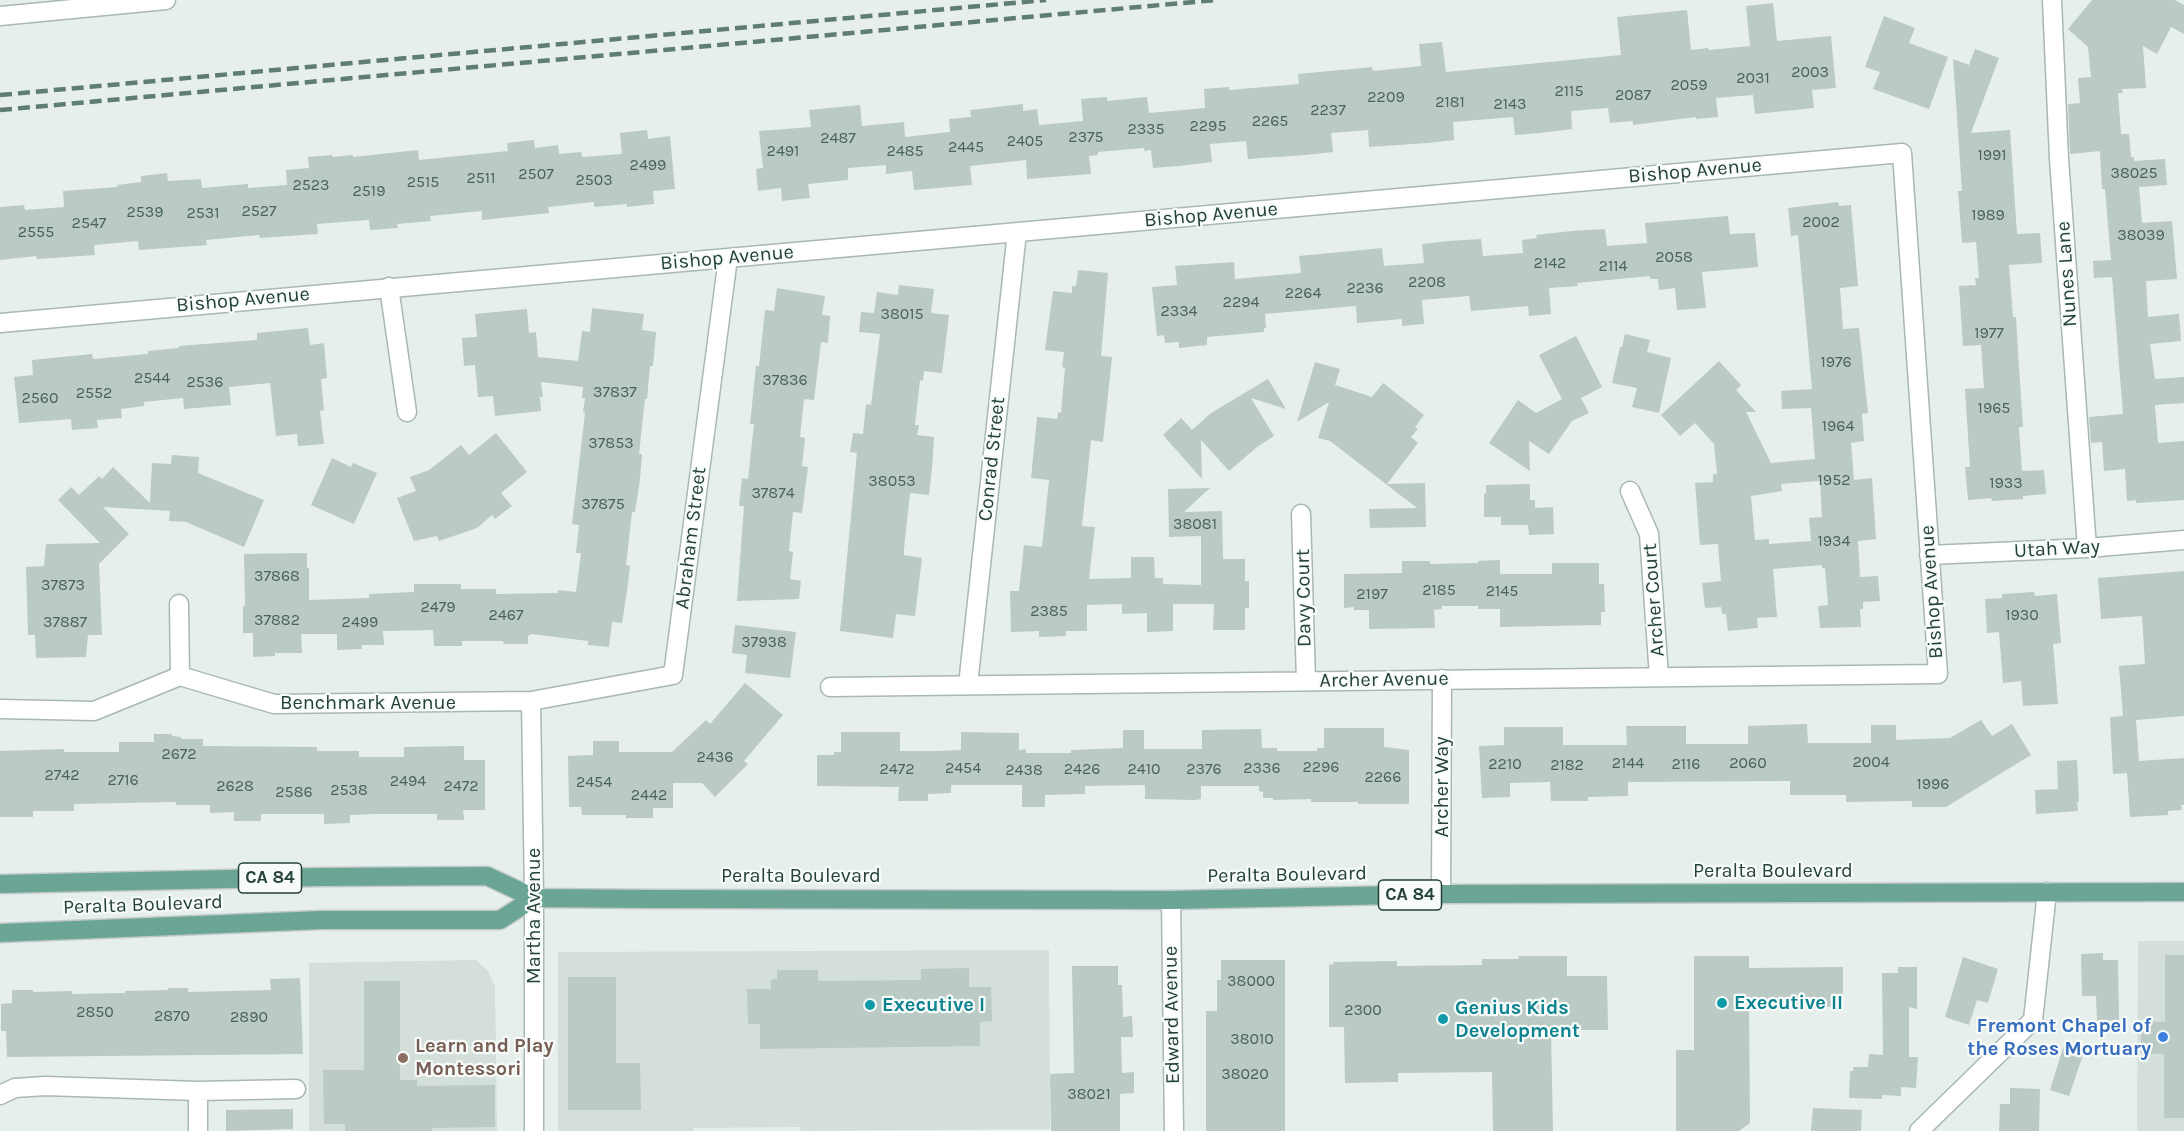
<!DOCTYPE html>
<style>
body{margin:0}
canvas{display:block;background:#e6efeb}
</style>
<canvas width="2184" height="1131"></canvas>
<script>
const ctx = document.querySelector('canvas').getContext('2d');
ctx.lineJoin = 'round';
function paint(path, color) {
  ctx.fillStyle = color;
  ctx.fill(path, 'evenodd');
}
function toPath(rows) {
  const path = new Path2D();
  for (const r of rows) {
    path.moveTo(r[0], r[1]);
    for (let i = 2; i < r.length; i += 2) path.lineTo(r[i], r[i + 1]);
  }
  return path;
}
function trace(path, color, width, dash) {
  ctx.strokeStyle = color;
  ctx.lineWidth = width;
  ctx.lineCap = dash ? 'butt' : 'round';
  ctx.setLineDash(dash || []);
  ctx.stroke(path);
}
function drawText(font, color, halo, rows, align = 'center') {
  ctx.font = font + ' Karla,sans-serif';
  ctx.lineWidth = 4.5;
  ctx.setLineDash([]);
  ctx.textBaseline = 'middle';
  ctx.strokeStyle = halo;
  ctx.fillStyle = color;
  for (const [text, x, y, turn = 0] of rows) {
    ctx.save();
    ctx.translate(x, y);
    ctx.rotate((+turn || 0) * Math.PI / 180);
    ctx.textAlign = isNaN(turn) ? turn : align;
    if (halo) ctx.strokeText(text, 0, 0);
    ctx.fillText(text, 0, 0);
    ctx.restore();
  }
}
paint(toPath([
 [2138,941,2184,941,2184,1131,2137,1131],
 [1049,950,1050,1129,801,1131,800,1127,694,1128,693,1131,558,1131,558,952],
 [476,960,488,971,495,986,497,1131,309,1131,309,963]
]), '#d4dfda');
paint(toPath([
 [2092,0,2175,0,2184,5,2184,34,2171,27,2157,54,2143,46,2146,88,2122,89,2123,93,2118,93,2121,134,2129,134,2131,157,2134,157,2134,161,2165,159,2167,185,2139,187,2142,223,2172,221,2177,279,2146,281,2148,317,2179,314,2181,341,2150,344,2155,379,2184,377,2184,403,2155,405,2158,443,2184,441,2184,500,2136,503,2136,500,2127,501,2125,469,2104,471,2102,442,2091,443,2089,417,2123,414,2112,277,2094,278,2093,261,2111,260,2105,189,2102,189,2100,151,2070,154,2068,104,2080,103,2078,78,2091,77,2088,47,2068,29],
 [1773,3,1777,41,1831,36,1836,88,1812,90,1814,108,1755,114,1753,95,1716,98,1718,117,1696,119,1696,117,1633,125,1633,121,1610,123,1608,108,1571,111,1572,129,1540,133,1515,135,1513,117,1453,122,1454,140,1428,143,1369,147,1368,130,1331,133,1333,152,1306,155,1248,159,1246,141,1210,144,1212,162,1179,166,1153,168,1151,150,1144,151,1144,148,1098,152,1098,155,1089,156,1091,174,1027,179,1026,160,970,166,972,185,914,190,912,171,886,174,886,165,848,168,848,180,808,184,810,198,782,201,781,188,758,191,756,169,763,168,759,131,811,127,809,110,860,105,862,126,904,122,905,137,950,132,949,119,971,117,970,110,1023,104,1023,111,1037,109,1039,125,1083,121,1081,99,1107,97,1107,101,1147,97,1149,113,1205,108,1204,89,1229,87,1229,90,1299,84,1298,74,1372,67,1373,71,1421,66,1419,44,1442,42,1446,72,1621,55,1617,17,1687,10,1691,50,1708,48,1709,50,1750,46,1746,6],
 [1884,16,1915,28,1909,43,1948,57,1929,109,1873,89,1880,72,1865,67],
 [1975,49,1999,58,1971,133,2010,130,2017,234,2040,233,2042,263,2009,265,2013,317,2016,317,2019,368,2023,427,2019,427,2022,471,2044,470,2046,494,2023,496,2023,499,1992,501,1991,498,1968,500,1965,467,1970,467,1965,389,1984,388,1981,345,1963,346,1959,286,1976,285,1975,278,1979,278,1976,242,1962,243,1958,191,1962,191,1953,59,1969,65],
 [647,130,648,139,670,136,675,189,653,191,654,204,627,207,627,204,594,207,594,202,548,207,549,213,482,220,482,211,430,216,431,221,397,224,398,228,370,230,369,220,317,224,318,234,260,238,259,235,206,240,207,245,139,250,138,241,94,245,95,255,37,259,36,256,0,260,0,207,24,205,25,210,64,207,63,191,118,187,117,185,141,182,141,176,167,173,168,181,201,179,202,188,248,184,248,188,287,185,286,170,309,168,308,157,332,155,333,157,353,155,353,157,418,150,419,160,508,151,507,143,534,140,535,148,558,145,559,154,581,152,582,157,622,154,620,133],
 [1838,202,1839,206,1851,205,1858,286,1840,288,1843,329,1859,328,1868,413,1862,414,1864,441,1851,443,1854,480,1872,478,1876,539,1858,541,1860,577,1878,576,1880,601,1863,602,1863,609,1860,609,1861,627,1820,628,1818,606,1828,605,1825,568,1822,568,1822,565,1773,569,1777,617,1757,618,1758,628,1728,631,1726,614,1722,614,1721,607,1705,608,1702,583,1721,581,1718,544,1700,545,1695,483,1713,482,1713,474,1717,474,1714,444,1695,423,1680,436,1661,415,1719,361,1741,385,1736,390,1756,412,1746,412,1771,463,1815,459,1811,408,1782,409,1781,391,1812,389,1798,235,1791,236,1788,208],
 [1820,481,1822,517,1809,518,1811,541,1769,544,1769,539,1755,540,1751,496,1782,491,1781,484],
 [1728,216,1730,234,1755,233,1758,267,1702,272,1706,308,1677,310,1675,288,1659,290,1658,279,1650,279,1650,276,1577,283,1578,286,1549,288,1551,314,1529,316,1528,306,1471,311,1469,296,1422,300,1424,324,1402,326,1402,319,1357,323,1356,306,1265,314,1266,328,1264,328,1264,332,1207,337,1207,345,1179,348,1179,342,1165,343,1164,335,1157,336,1152,287,1177,285,1175,266,1234,262,1235,279,1301,273,1299,256,1362,250,1382,248,1384,266,1424,263,1422,244,1449,241,1481,239,1483,256,1523,253,1522,240,1537,238,1536,235,1572,231,1605,229,1607,246,1647,243,1645,223],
 [1078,270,1108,273,1101,356,1112,357,1103,442,1091,440,1082,526,1095,527,1089,579,1131,578,1131,557,1154,557,1155,578,1163,578,1163,584,1201,585,1201,536,1169,537,1168,489,1210,488,1184,512,1222,511,1223,559,1245,559,1245,581,1249,581,1249,608,1245,608,1245,630,1213,630,1214,604,1173,604,1173,631,1147,632,1147,613,1122,614,1122,604,1087,605,1087,631,1066,631,1066,636,1039,637,1039,631,1011,632,1010,591,1019,591,1024,545,1042,547,1049,480,1031,478,1037,417,1057,419,1058,412,1061,413,1065,368,1062,367,1064,352,1045,350,1053,291,1072,293,1072,286,1076,286],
 [899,285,934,289,931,313,949,315,942,373,924,371,923,381,920,380,915,425,919,425,917,435,934,437,932,469,929,495,910,493,904,549,904,555,922,558,915,616,896,614,893,638,840,631,857,453,850,452,853,433,863,434,866,404,871,405,880,334,859,332,861,312,874,313,877,292,898,295],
 [777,288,825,296,822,315,830,316,828,343,821,342,814,400,804,399,800,437,805,438,802,466,808,467,802,513,793,512,789,551,793,552,790,579,801,581,799,599,737,601,744,506,739,506,742,478,748,479,754,424,750,424,756,366,759,366,765,310,774,311],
 [592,308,644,314,642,330,656,332,653,366,650,366,647,399,645,399,639,454,642,454,640,479,635,512,632,512,626,565,630,566,627,591,622,623,612,622,609,647,588,645,588,641,531,634,528,636,528,644,504,644,503,641,462,641,462,646,434,646,433,630,383,631,384,645,362,645,362,649,337,650,337,634,301,634,302,653,275,653,275,656,253,657,253,633,243,633,243,606,245,606,244,554,307,553,307,568,309,568,309,600,369,598,369,594,414,592,414,584,461,584,461,589,496,589,496,594,558,593,558,590,576,592,581,553,576,553,579,525,572,524,585,413,583,412,585,398,582,398,583,387,541,382,543,397,540,397,541,411,495,416,493,396,478,397,475,365,464,366,462,338,477,337,475,314,527,309,529,333,536,332,538,357,578,361,582,331,590,332],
 [308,328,310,345,324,343,327,378,321,379,324,410,320,411,324,444,298,446,297,434,276,436,270,383,229,387,231,405,184,409,183,398,144,402,144,406,121,409,122,418,97,420,98,428,72,430,71,419,19,423,14,377,33,375,32,360,92,354,93,359,148,354,148,351,179,348,179,346,257,340,257,333],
 [1625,334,1650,340,1647,352,1671,358,1659,413,1632,407,1637,388,1612,383,1620,347,1622,347],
 [1576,336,1602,387,1581,398,1589,413,1572,421,1549,454,1529,441,1530,471,1489,443,1518,400,1536,413,1562,399,1539,355],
 [1315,362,1340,369,1335,385,1372,397,1383,383,1424,415,1415,427,1418,429,1411,437,1418,443,1387,484,1425,483,1426,527,1370,528,1369,509,1417,508,1330,441,1318,438,1329,402,1297,422],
 [1268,379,1286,409,1251,398,1274,436,1257,447,1229,471,1201,440,1202,479,1163,435,1181,418,1192,430,1211,413],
 [496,433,527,472,501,493,512,506,495,519,492,515,477,528,439,541,437,536,414,541,397,498,416,491,410,477,429,470,461,445,469,455],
 [172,455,199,457,198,473,264,500,244,547,186,522,169,521,170,511,103,507,129,534,99,564,102,635,88,635,86,657,36,658,35,635,28,635,26,567,44,566,46,544,100,543,58,500,71,487,79,495,99,476,102,479,113,467,150,503,152,463,171,464],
 [332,458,351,467,353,463,377,473,354,524,311,505],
 [1530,484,1530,500,1535,500,1535,508,1553,507,1554,534,1529,535,1528,525,1501,525,1501,517,1484,517,1484,494,1486,493,1486,485],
 [1500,560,1500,574,1552,574,1552,563,1599,563,1599,584,1604,584,1605,612,1601,612,1601,625,1500,627,1500,609,1478,609,1478,606,1442,606,1442,609,1434,610,1435,628,1369,629,1369,610,1354,610,1354,607,1344,608,1344,574,1402,573,1402,561,1430,561,1430,564,1478,563,1478,561],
 [2184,571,2184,716,2136,720,2139,761,2184,758,2184,805,2181,805,2182,810,2168,811,2168,815,2130,817,2127,773,2113,774,2110,717,2123,716,2119,666,2145,664,2142,616,2101,619,2098,578],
 [2034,592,2035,596,2057,594,2061,643,2053,644,2058,704,2023,706,2021,681,2003,683,1999,632,1987,633,1985,599,2002,598,2002,594],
 [735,625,796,632,790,678,745,673,747,655,732,653],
 [745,683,783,715,744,761,748,764,715,797,702,783,673,783,673,808,653,808,653,818,626,818,626,815,582,815,581,807,569,807,568,756,593,755,593,741,619,741,619,752,672,752,706,720,710,724],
 [1981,720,1992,736,2012,724,2031,755,1946,807,1912,807,1912,801,1846,802,1846,795,1790,795,1790,781,1628,782,1628,796,1588,797,1588,801,1551,801,1550,782,1510,783,1510,797,1482,798,1479,746,1504,745,1504,727,1563,727,1563,745,1627,745,1626,726,1686,726,1686,744,1748,744,1748,726,1807,724,1808,743,1871,743,1871,725,1896,725,1896,740,1950,738],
 [1324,728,1384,728,1384,747,1409,750,1409,804,1358,804,1358,802,1311,802,1311,799,1273,800,1273,798,1263,798,1263,792,1259,791,1259,786,1201,786,1201,799,1196,800,1145,799,1145,785,1085,786,1085,794,1045,795,1045,807,1022,807,1022,785,951,785,951,793,928,794,928,801,898,801,899,787,817,786,817,755,834,755,834,752,841,752,841,732,900,732,900,751,939,751,961,750,961,732,1019,733,1019,750,1026,749,1026,753,1071,753,1071,750,1123,748,1123,730,1144,730,1144,749,1202,749,1202,730,1261,729,1262,748,1277,748,1277,751,1317,751,1317,748,1324,748],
 [154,734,172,734,172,736,181,737,181,739,203,739,203,746,317,747,317,751,359,751,359,757,404,757,404,747,464,746,464,760,485,760,485,810,463,810,464,820,437,820,437,814,374,814,350,815,350,823,324,824,324,814,261,814,261,821,234,821,234,812,210,813,210,805,176,805,176,802,74,804,74,811,33,811,33,817,0,817,0,751,64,749,64,752,119,752,119,742,154,742],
 [2077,760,2079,802,2077,802,2078,811,2036,814,2035,790,2058,789,2057,761],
 [2103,953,2103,960,2118,960,2119,1020,2097,1021,2096,996,2082,996,2081,954],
 [2165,955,2184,955,2184,1118,2164,1118,2164,1054,2141,1053,2141,1021,2165,1022],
 [1518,956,1567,956,1567,976,1607,976,1608,1030,1551,1030,1553,1131,1493,1131,1492,1072,1398,1073,1398,1082,1345,1083,1344,1027,1329,1027,1329,964,1333,965,1333,962,1397,961,1397,966,1482,965,1482,959,1519,959],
 [1694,956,1749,956,1749,968,1843,967,1843,1007,1749,1006,1750,1123,1739,1131,1676,1131,1676,1050,1694,1050],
 [1963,957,1998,969,1988,1003,1977,1000,1969,1025,1945,1017],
 [1221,960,1285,960,1285,1131,1206,1131,1206,1011,1217,1011,1217,980,1221,980],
 [1072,966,1118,966,1118,985,1122,985,1123,1017,1132,1016,1133,1037,1121,1037,1122,1073,1134,1072,1134,1093,1120,1094,1120,1131,1051,1131,1050,1074,1074,1073],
 [1898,967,1917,967,1917,1009,1909,1007,1909,1057,1918,1057,1916,1088,1901,1087,1901,1096,1882,1095,1882,1099,1849,1098,1850,1071,1853,1071,1853,1067,1868,1067,1869,1054,1883,1055,1882,973,1898,973],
 [969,968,969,987,991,987,992,1021,980,1022,980,1046,760,1049,760,1024,748,1024,747,989,771,989,771,980,777,979,777,970,818,970,818,981,921,980,921,969],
 [568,977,616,977,616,1063,640,1063,641,1110,568,1110],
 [300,978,303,1054,7,1057,6,1031,1,1031,1,1004,12,1003,12,990,33,990,33,992,72,991,72,994,125,993,125,991,168,990,168,988,188,988,188,992,271,990,270,979],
 [364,981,400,981,400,1080,417,1080,417,1086,495,1085,495,1127,432,1128,432,1131,345,1131,345,1124,324,1124,323,1070,364,1070],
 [2063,1048,2083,1055,2069,1096,2050,1090],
 [2010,1088,2040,1089,2039,1131,1999,1131,2000,1104,2010,1104],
 [1813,1108,1862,1110,1861,1131,1811,1131],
 [293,1109,293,1129,226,1131,226,1110]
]), '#bbcac4');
const minor = toPath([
 [2052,0,2059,159,2087,548],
 [0,16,166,0],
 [389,287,407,412],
 [0,323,1902,153,1938,674,830,687],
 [1630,491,1649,534,1659,677],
 [1301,514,1306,681],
 [1929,555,2087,548,2184,540],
 [179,604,180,676],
 [968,685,1017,232],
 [531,701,534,898,534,1131],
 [0,709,94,711,180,676,274,704,531,701,673,675,728,258],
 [1441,894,1442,679],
 [1171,900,1174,1131],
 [198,1091,198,1131],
 [0,1095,15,1088,45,1086,198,1091,296,1089],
 [1919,1131,2033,1020,2047,892]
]);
const primary = toPath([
 [0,884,320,877,487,876,534,898,650,899,1171,900,1441,894,2184,892],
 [0,933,322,920,500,920,534,898]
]);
trace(minor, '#a8b8b2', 21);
trace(primary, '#c2cac8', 21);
trace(minor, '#fff', 18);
trace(primary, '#6aa596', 18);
trace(toPath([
 [0,95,1046,0],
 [0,110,1216,0]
]), '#5f7d75', 4.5, [12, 6]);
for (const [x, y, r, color] of [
 [1722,1003,6,"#0f9aa8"],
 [870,1005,6,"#0f9aa8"],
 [1443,1019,6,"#0f9aa8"],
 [2163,1037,6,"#3f7fe0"],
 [403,1058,6,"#8d6e63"]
]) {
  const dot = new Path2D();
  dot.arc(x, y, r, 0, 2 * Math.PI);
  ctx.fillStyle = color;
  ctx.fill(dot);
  trace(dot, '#f7fbf9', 2);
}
drawText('16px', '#4a645c', null, [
 ["2003",1810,72],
 ["2031",1753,78],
 ["2059",1689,85],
 ["2115",1569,91],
 ["2087",1633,95],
 ["2209",1386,97],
 ["2181",1450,102],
 ["2143",1510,104],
 ["2237",1328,110],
 ["2265",1270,121],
 ["2295",1208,126],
 ["2335",1146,129],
 ["2375",1086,137],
 ["2487",838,138],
 ["2405",1025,141],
 ["2445",966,147],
 ["2491",783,151],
 ["2485",905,151],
 ["1991",1992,155],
 ["2499",648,165],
 ["38025",2134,173],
 ["2507",536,174],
 ["2511",481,178],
 ["2503",594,180],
 ["2515",423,182],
 ["2523",311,185],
 ["2519",369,191],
 ["2527",259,211],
 ["2539",145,212],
 ["2531",203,213],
 ["1989",1988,215],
 ["2002",1821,222],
 ["2547",89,223],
 ["2555",36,232],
 ["38039",2141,235],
 ["2058",1674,257],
 ["2142",1550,263],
 ["2114",1613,266],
 ["2208",1427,282],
 ["2236",1365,288],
 ["2264",1303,293],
 ["2294",1241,302],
 ["2334",1179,311],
 ["38015",902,314],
 ["1977",1989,333],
 ["1976",1836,362],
 ["2544",152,378],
 ["37836",785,380],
 ["2536",205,382],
 ["37837",615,392],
 ["2552",94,393],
 ["2560",40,398],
 ["1965",1994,408],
 ["1964",1838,426],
 ["37853",611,443],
 ["1952",1834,480],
 ["38053",892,481],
 ["1933",2006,483],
 ["37874",773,493],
 ["37875",603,504],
 ["38081",1195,524],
 ["1934",1834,541],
 ["37868",277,576],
 ["37873",63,585],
 ["2185",1439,590],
 ["2145",1502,591],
 ["2197",1372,594],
 ["2479",438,607],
 ["2385",1049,611],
 ["2467",506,615],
 ["1930",2022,615],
 ["37882",277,620],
 ["37887",65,622],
 ["2499",360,622],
 ["37938",764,642],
 ["2672",179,754],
 ["2436",715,757],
 ["2004",1871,762],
 ["2144",1628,763],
 ["2060",1748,763],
 ["2210",1505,764],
 ["2116",1686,764],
 ["2182",1567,765],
 ["2296",1321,767],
 ["2454",963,768],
 ["2336",1262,768],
 ["2472",897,769],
 ["2426",1082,769],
 ["2410",1144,769],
 ["2376",1204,769],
 ["2438",1024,770],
 ["2742",62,775],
 ["2266",1383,777],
 ["2716",123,780],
 ["2494",408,781],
 ["2454",594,782],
 ["1996",1933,784],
 ["2628",235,786],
 ["2472",461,786],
 ["2538",349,790],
 ["2586",294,792],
 ["2442",649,795],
 ["38000",1251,981],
 ["2300",1363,1010],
 ["2850",95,1012],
 ["2870",172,1016],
 ["2890",249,1017],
 ["38010",1252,1039],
 ["38020",1245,1074],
 ["38021",1089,1094]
]);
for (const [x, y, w] of [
 [270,878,63],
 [1410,895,63]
]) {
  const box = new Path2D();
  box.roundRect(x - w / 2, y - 15, w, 30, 4.5);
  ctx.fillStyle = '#f7fbf9';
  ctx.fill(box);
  trace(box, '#24423a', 1.5);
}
drawText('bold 18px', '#24423a', null, [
 ["CA 84",270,878],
 ["CA 84",1410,895]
]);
drawText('20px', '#24423a', '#f7fbf9', [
 ["Bishop Avenue",1695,171,-5],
 ["Bishop Avenue",1211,215,-5],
 ["Bishop Avenue",727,258,-5],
 ["Nunes Lane",2067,274,-94],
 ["Bishop Avenue",243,300,-5],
 ["Conrad Street",992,459,-84],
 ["Abraham Street",691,538,-83],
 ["Utah Way",2057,549,-3],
 ["Bishop Avenue",1932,592,-94],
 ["Davy Court",1304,598,-91],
 ["Archer Court",1654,600,-94],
 ["Archer Avenue",1384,680,-1],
 ["Benchmark Avenue",368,703],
 ["Archer Way",1442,787,-90],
 ["Peralta Boulevard",1773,871],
 ["Peralta Boulevard",1287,875,-1],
 ["Peralta Boulevard",801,876],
 ["Peralta Boulevard",143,905,-2],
 ["Martha Avenue",534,916,-90],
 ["Edward Avenue",1172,1015,-91]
]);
drawText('bold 20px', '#0d838f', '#f7fbf9', [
 ["Executive II",1734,1003],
 ["Executive I",882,1005],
 ["Genius Kids",1455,1008],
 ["Development",1455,1031]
], 'left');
drawText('bold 20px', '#366cbe', '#f7fbf9', [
 ["Fremont Chapel of",2151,1026],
 ["the Roses Mortuary",2151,1049]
], 'right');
drawText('bold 20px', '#785e54', '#f7fbf9', [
 ["Learn and Play",415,1046],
 ["Montessori",415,1069]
], 'left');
</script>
